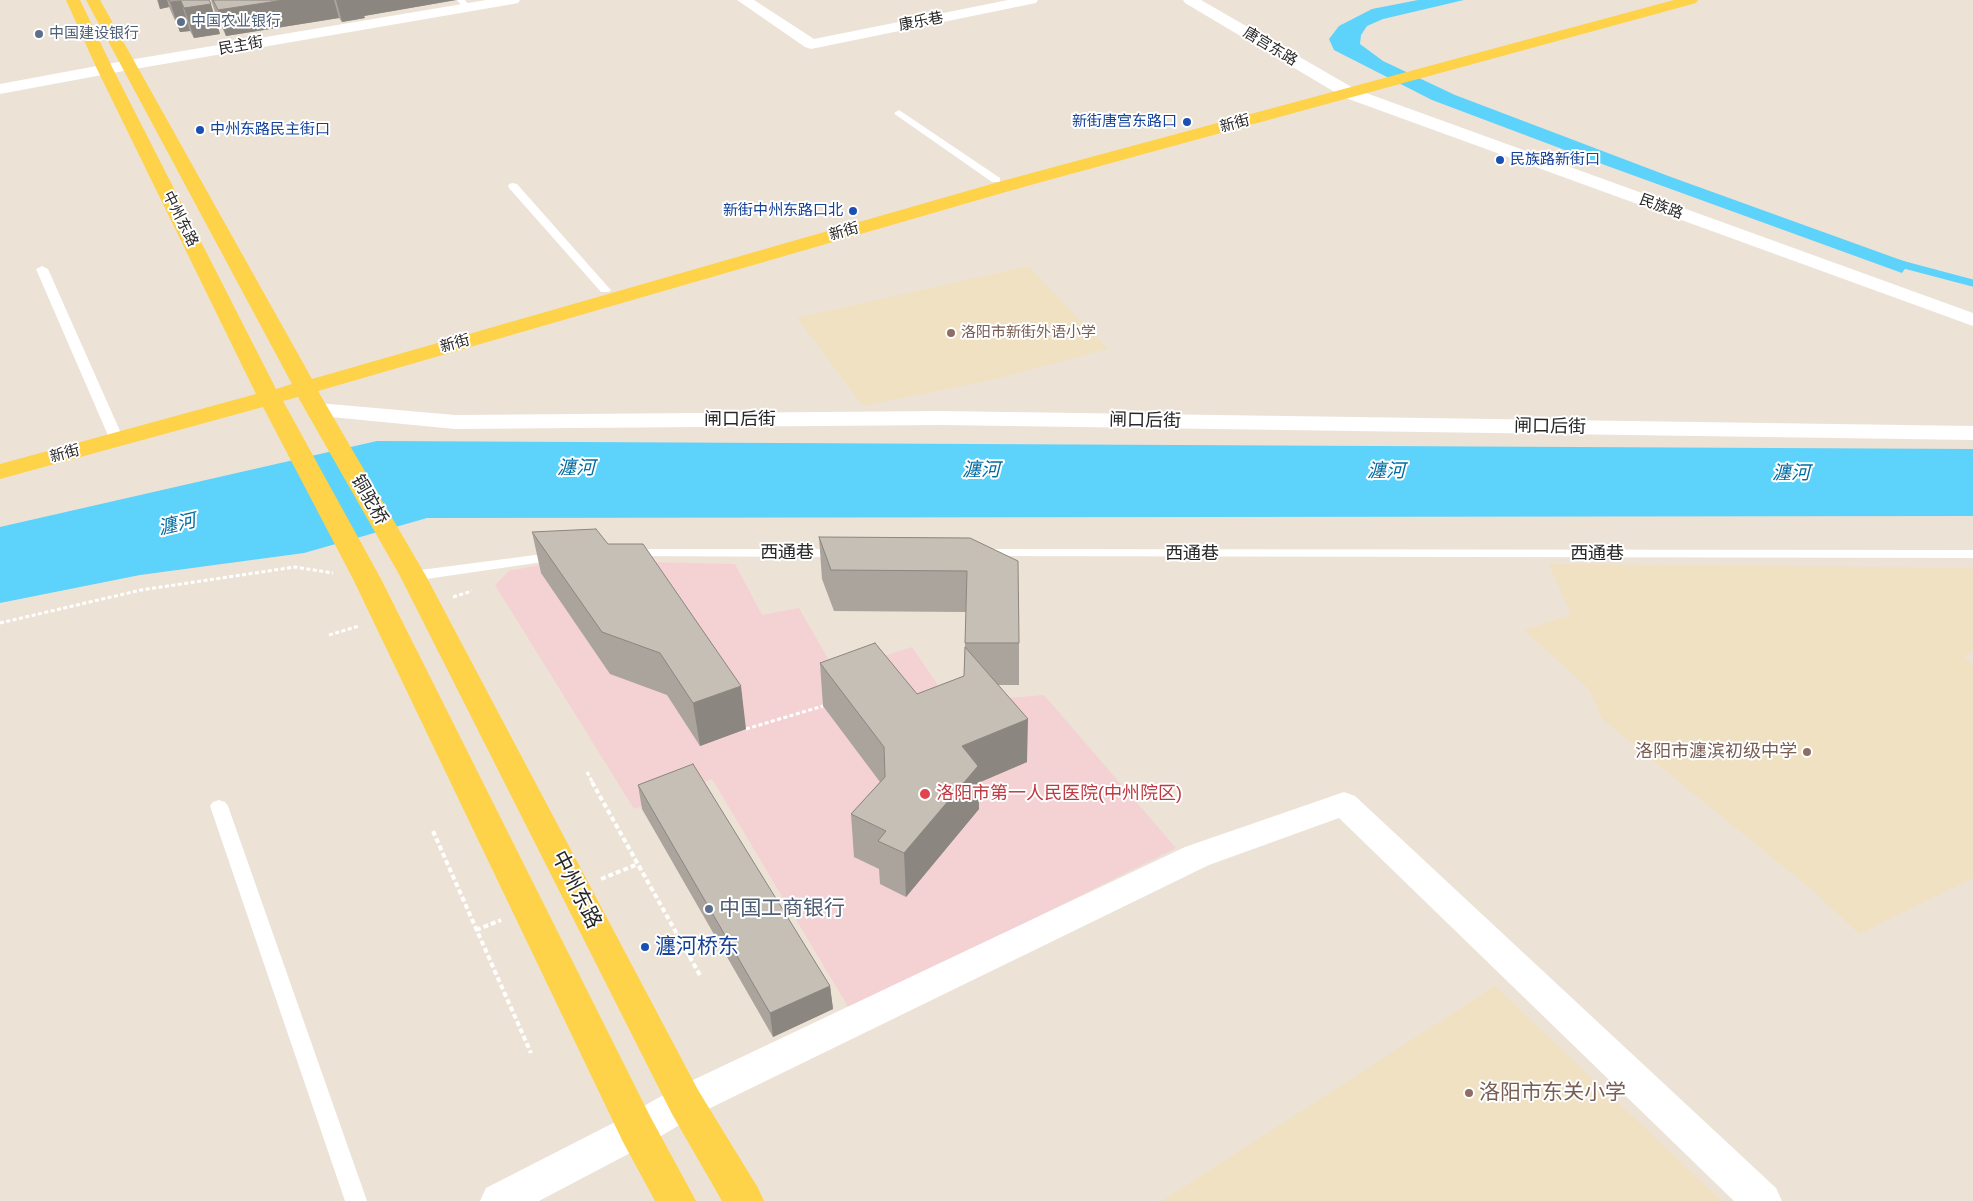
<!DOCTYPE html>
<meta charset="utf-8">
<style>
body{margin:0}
canvas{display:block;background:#ece2d6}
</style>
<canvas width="1973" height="1201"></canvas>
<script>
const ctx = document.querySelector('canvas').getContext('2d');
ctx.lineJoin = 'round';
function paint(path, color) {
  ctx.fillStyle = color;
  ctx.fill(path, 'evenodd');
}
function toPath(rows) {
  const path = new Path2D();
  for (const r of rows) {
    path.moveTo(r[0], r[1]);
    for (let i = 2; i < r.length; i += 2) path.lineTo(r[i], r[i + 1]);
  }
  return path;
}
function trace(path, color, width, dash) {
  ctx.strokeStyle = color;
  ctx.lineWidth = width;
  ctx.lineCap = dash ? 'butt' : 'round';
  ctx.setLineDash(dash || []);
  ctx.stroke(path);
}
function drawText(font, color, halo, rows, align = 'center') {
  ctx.font = font + ' Helvetica,"Noto Sans SC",sans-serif';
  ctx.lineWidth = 4;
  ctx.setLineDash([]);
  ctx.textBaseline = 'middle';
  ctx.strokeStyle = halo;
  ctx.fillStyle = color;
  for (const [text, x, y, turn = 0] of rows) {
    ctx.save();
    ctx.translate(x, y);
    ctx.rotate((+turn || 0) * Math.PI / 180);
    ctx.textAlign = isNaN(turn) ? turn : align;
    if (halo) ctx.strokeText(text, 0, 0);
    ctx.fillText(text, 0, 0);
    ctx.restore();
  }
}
paint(toPath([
 [1028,266,1108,349,991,380,863,406,797,318],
 [1549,564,1973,568,1973,651,1964,657,1973,664,1973,878,1859,934,1817,894,1602,719,1589,689,1524,630,1571,615],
 [1495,986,1722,1201,1162,1201]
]), '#f0e1c3');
paint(toPath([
 [564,560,735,564,762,615,799,608,835,671,912,647,950,703,1044,695,1176,848,850,1010,712,779,634,809,495,585,509,571]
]), '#f4d2d4');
paint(toPath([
 [1418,0,1464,0,1383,19,1367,26,1361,35,1360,44,1383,61,1455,95,1671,177,1909,263,1902,273,1602,164,1432,100,1334,50,1329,39,1339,26,1372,9],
 [377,441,1973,449,1973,516,427,518,304,553,140,575,0,603,0,527]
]), '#5dd2fa');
trace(toPath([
 [1897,263,1973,283]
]), '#5dd2fa', 7);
trace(toPath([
 [453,597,472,591],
 [0,623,141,590,295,567,333,573],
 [329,635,359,626],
 [746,729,823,706],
 [587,772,593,783]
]), '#fff', 3, [4, 2.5]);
trace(toPath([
 [592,782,701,977],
 [433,831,531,1053],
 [601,879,638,864],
 [476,930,501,920]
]), '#fff', 4, [5, 3]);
paint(toPath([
 [457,0,465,0,472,8,465,10,457,0],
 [899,110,1000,178,1000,182,992,182,896,115,894,113,899,110],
 [513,183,517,184,609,288,611,290,609,292,601,292,509,188,508,186,509,184,513,183],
 [42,266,48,269,124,440,122,443,112,443,110,440,36,269,42,266],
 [628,549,840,549,845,550,847,553,845,556,840,557,623,556,621,553,623,550,628,549],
 [981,549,1973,550,1973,558,976,556,974,553,976,550,981,549],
 [558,552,563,553,565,556,563,559,413,581,408,579,406,576,408,573,413,571,558,552],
 [219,800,225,802,228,806,367,1201,345,1201,210,806,213,802,219,800]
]), '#fff');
paint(toPath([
 [486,0,520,0,518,3,513,4,129,70,0,94,0,84,129,60,486,0],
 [737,0,754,0,814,39,1008,0,1038,0,1036,3,1031,4,811,49,805,47,737,0],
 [318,403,455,415,941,411,1973,426,1973,440,941,425,455,429,310,415,306,410,310,405,318,403],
 [1344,792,1355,796,1776,1188,1782,1201,1734,1201,1339,818,1209,865,698,1114,651,1142,539,1201,480,1201,486,1188,623,1118,672,1090,1185,847,1344,792]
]), '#fff');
paint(toPath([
 [1183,0,1201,0,1355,89,1973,313,1973,326,1343,97,1185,3,1183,0]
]), '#fff');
paint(toPath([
 [66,0,80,0,113,69,276,389,292,384,86,0,100,0,312,379,1002,181,1674,0,1698,0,1696,3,1016,189,318,391,426,576,698,1090,758,1188,764,1201,722,1201,672,1114,400,576,298,397,283,401,381,579,651,1118,696,1201,655,1201,623,1142,353,579,263,407,0,479,0,464,256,394,97,69,66,0]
]), '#fed249');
paint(toPath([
 [157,0,209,0,220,34,194,38,190,31,180,32,169,7,160,9],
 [211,0,456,0,364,16,365,18,342,22,339,18,226,36,216,15],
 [532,532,746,729,700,746,667,695,610,674,541,573],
 [819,537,970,538,1019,643,1019,685,998,685,1027,762,978,783,979,809,906,897,880,884,879,869,854,857,851,814,880,782,823,706,820,663,917,694,964,676,966,612,834,611,822,579],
 [638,785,830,986,833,1009,773,1037,642,809]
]), '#aaa49d');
paint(toPath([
 [158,0,167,0,169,7,160,9],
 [284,0,334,0,339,18,226,36,218,10],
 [336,0,456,0,364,16,365,18,342,22],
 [181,1,190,31,180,32,170,2],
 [211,4,220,34,194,38,184,8],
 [741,686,746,729,700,746,693,703],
 [1028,719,1027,762,978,783,979,809,906,897,904,853,962,746],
 [830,986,833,1009,773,1037,770,1013]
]), '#8b867f');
const building = toPath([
 [169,0,209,0,211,4,184,8,181,1,170,2,169,0],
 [213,0,284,0,218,10,213,0],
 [596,529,608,544,643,544,741,686,693,703,660,653,602,632,532,532,596,529],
 [819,537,970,538,1018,561,1019,643,965,643,967,571,831,570,819,537],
 [875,643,917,694,964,676,965,647,1028,719,962,746,978,766,904,853,878,841,886,831,851,814,885,777,884,747,820,663,875,643],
 [693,764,830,986,770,1013,638,785,693,764]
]);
paint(building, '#c6bfb6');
trace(building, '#8b867f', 1);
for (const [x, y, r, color] of [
 [181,22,5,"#5c6f8a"],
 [39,34,5,"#5c6f8a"],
 [1187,122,5,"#1a4fb4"],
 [200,130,5,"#1a4fb4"],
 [1500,160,5,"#1a4fb4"],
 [853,211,5,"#1a4fb4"],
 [951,333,5,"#8d6e63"],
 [1807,752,5,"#8d6e63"],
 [925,794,6,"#e0444e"],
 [709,909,5,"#5c6f8a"],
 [645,947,5,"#1a4fb4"],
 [1469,1093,5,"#8d6e63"]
]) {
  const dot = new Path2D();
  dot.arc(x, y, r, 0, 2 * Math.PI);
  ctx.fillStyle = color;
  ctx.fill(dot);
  trace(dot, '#fff', 2);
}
drawText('15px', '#4e5e75', '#fff', [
 ["中国农业银行",191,22],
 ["中国建设银行",49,34]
], 'left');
drawText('15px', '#272727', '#fff', [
 ["康乐巷",921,22,-11],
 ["民主街",241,46,-10],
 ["唐宫东路",1270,47,31],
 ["新街",1235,124,-15],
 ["民族路",1661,207,20],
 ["中州东路",180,219,63],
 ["新街",844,232,-16],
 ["新街",455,344,-16],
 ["新街",65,454,-15]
]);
drawText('15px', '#164399', '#fff', [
 ["新街唐宫东路口",1177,122],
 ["中州东路民主街口",210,130,"left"],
 ["民族路新街口",1510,160,"left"],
 ["新街中州东路口北",843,211]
], 'right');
drawText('15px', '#785e54', '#fff', [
 ["洛阳市新街外语小学",961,333]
], 'left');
drawText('18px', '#272727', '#fff', [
 ["闸口后街",740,420],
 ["闸口后街",1145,421,1],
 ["闸口后街",1550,427,1],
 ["铜驼桥",369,500,60],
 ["西通巷",787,553],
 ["西通巷",1192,554],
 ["西通巷",1597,554]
]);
drawText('18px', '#785e54', '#fff', [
 ["洛阳市瀍滨初级中学",1797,752]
], 'right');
drawText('18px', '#be3a42', '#fff', [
 ["洛阳市第一人民医院(中州院区)",936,794]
], 'left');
drawText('italic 19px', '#006ca1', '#fff', [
 ["瀍河",576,469],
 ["瀍河",981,471],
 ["瀍河",1386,472],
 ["瀍河",1791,474],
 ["瀍河",177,525,-13]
]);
drawText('21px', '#272727', '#fff', [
 ["中州东路",576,890,63]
]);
drawText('21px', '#4e5e75', '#fff', [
 ["中国工商银行",719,909]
], 'left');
drawText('21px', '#164399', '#fff', [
 ["瀍河桥东",655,947]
], 'left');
drawText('21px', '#785e54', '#fff', [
 ["洛阳市东关小学",1479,1093]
], 'left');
</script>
